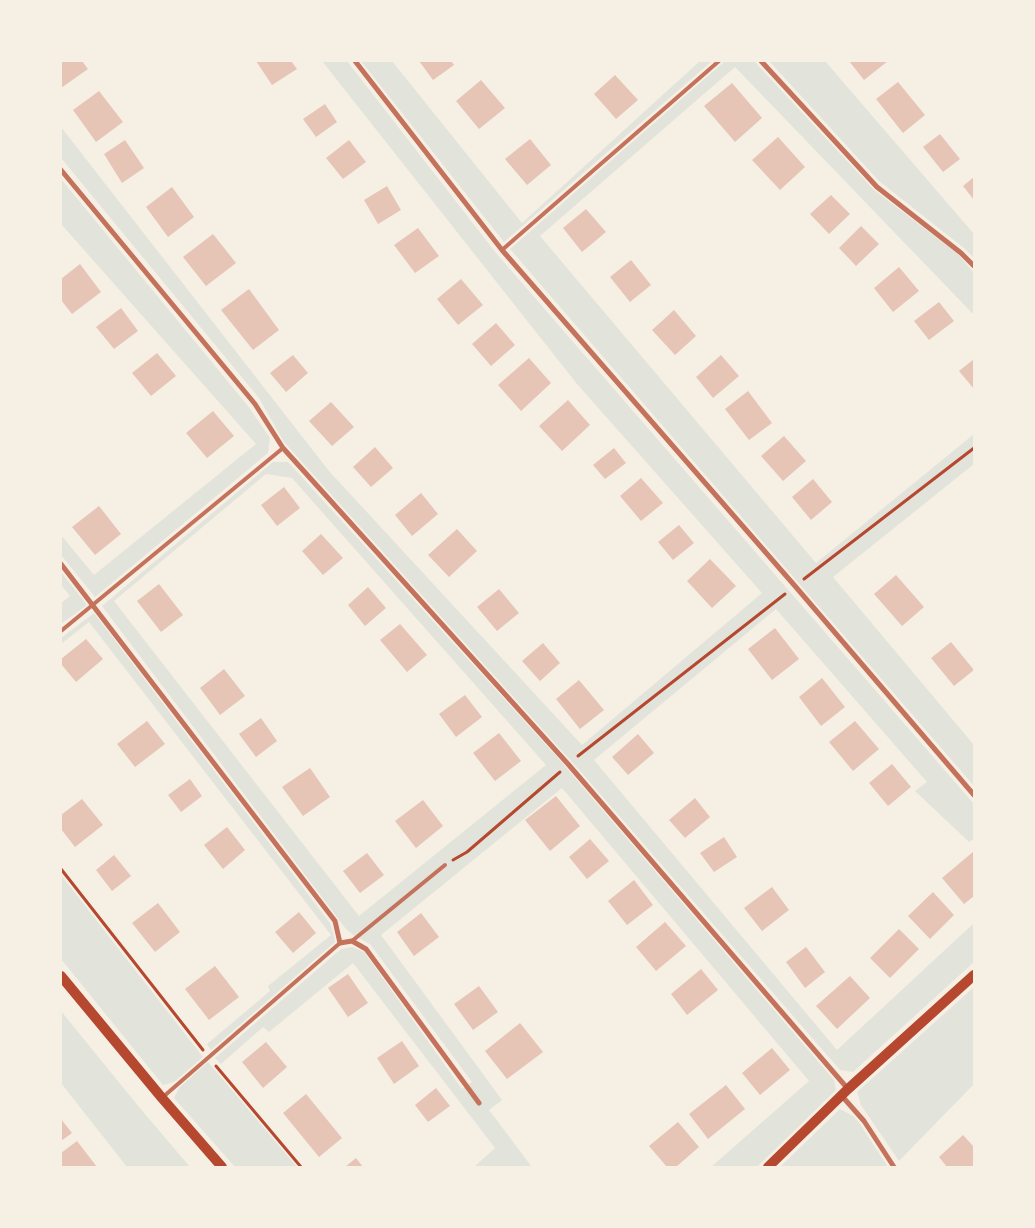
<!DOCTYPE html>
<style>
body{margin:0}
#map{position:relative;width:1035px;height:1228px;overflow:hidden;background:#f6efe4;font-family:Overpass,sans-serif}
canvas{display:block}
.frame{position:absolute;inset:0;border:62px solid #f6efe4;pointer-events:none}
</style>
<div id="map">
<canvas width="1035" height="1228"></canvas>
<div class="frame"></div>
</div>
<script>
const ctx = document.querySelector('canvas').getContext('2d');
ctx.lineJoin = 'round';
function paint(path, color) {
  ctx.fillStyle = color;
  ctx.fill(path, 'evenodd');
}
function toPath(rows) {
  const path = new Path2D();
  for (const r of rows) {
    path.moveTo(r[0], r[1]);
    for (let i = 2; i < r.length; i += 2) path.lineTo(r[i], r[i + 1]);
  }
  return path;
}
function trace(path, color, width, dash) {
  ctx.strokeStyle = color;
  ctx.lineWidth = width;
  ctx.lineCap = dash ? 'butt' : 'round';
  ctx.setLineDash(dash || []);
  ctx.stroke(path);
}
paint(toPath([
 [322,61,347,61,496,253,974,804,974,839,969,842,915,791,927,782,776,609,594,760,837,1050,974,923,974,962,853,1072,840,1070,581,772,284,442,259,398,61,158,61,127,329,471,582,745,762,593,577,384],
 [361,61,392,61,522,223,700,61,712,61,504,242],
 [725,61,754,61,874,190,959,255,974,273,974,315,735,67,540,236,816,563,974,434,974,464,833,577,974,745,974,786,510,249],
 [769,61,825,61,974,234,974,258,964,248,879,181],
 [61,179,248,406,270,438,268,453,95,597,61,555,61,535,94,575,256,444,61,224],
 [273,462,288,462,557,757,834,1080,836,1090,757,1167,711,1167,809,1081,562,788,381,935,502,1100,489,1110,532,1167,474,1167,495,1148,353,963,269,1032,263,1027,221,1064,215,1058,341,949,352,947,364,952,462,1089,472,1082,370,944,353,935,346,929,102,606],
 [266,474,292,478,546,765,359,916,114,601],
 [61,572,87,605,61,624,61,603,70,596,61,585],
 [94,613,330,923,334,936,335,942,211,1050,207,1044,270,991,268,986,331,935,89,622,61,644,61,638],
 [61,875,203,1057,174,1082,163,1085,61,959],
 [974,987,974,1084,899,1161,861,1105,857,1092],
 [61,1011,139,1107,190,1167,127,1167,61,1083],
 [208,1062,297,1167,235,1167,174,1098,179,1088],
 [840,1109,853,1116,860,1124,888,1167,780,1167]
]), '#e2e4dc');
paint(toPath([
 [61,61,82,61,88,69,61,88],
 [256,61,291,61,297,69,272,85],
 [419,61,451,61,454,65,433,80],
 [849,61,888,61,864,80],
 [615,75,638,100,616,119,594,94],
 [481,80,505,108,479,129,456,101],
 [898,82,925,115,903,133,876,99],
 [732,83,762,118,735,142,704,106],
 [99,91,123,122,96,142,73,110],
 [325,104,337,122,316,137,303,119],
 [940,134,960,159,943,172,923,147],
 [778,137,805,167,780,190,752,160],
 [530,139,551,165,527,185,505,159],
 [125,140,144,168,122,183,104,154],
 [349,140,366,162,343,179,326,158],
 [974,177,974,200,963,186],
 [387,186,401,210,378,224,364,200],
 [172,187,194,217,168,237,146,207],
 [831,195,850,214,829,234,810,214],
 [586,209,606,232,582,252,563,228],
 [861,226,879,244,856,266,839,248],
 [418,228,439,256,415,273,394,245],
 [213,234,236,263,206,286,183,257],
 [631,260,651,285,630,302,610,277],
 [80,264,101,292,72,314,61,300,61,279],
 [899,267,919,291,893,312,874,288],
 [461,279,483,305,458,325,437,299],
 [249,289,279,330,253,350,221,310],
 [939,302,954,321,929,340,914,321],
 [121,308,138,331,114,349,96,327],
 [674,310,696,336,675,355,652,330],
 [496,323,515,345,491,366,472,344],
 [157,353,176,376,151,396,132,373],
 [293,355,308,373,286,392,270,373],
 [721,355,739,376,713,398,696,377],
 [529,358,551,383,521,411,498,385],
 [974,359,974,389,959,371],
 [748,391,772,423,749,440,725,409],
 [568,400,590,425,562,451,539,426],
 [331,402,354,427,332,446,309,421],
 [213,411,234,436,207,458,186,433],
 [784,436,806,461,783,481,761,456],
 [375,447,393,468,371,487,353,467],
 [614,448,626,463,605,479,593,465],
 [641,478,663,503,641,521,620,496],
 [813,479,832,502,811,520,792,497],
 [284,487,300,508,277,526,261,505],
 [421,493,438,514,412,536,395,515],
 [99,506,121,534,95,555,72,527],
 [679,525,694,543,673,560,658,542],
 [457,529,477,551,449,577,428,555],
 [321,534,343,558,323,575,302,551],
 [710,559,736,586,712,608,687,581],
 [896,575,924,607,902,626,874,594],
 [159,584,183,615,161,632,137,601],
 [368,587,386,608,365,626,348,605],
 [499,589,519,613,497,631,477,607],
 [400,624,427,655,407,672,380,640],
 [775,628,799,659,772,680,748,649],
 [86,639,103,659,76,682,61,664,61,659],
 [951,642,974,670,954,686,931,658],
 [543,643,560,663,540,681,522,661],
 [224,669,245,696,220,715,200,688],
 [822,678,845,707,821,726,799,697],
 [579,680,604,710,580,729,556,699],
 [465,695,482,717,456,737,439,714],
 [261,718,277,741,256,757,239,734],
 [147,721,165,744,135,767,117,744],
 [855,721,879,749,853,771,829,742],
 [499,733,521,761,495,781,473,753],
 [638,734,654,753,628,775,612,757],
 [892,764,911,787,888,806,869,783],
 [310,768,330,797,303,816,282,787],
 [190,779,202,796,181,812,168,795],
 [556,796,580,826,550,851,525,820],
 [695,798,710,817,685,838,669,820],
 [82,799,103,825,75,847,61,829,61,815],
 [423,800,443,826,416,848,395,821],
 [227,827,245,850,223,869,204,845],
 [724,837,737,857,714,872,700,853],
 [590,839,609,861,587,879,569,857],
 [974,851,974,896,964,904,942,878],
 [367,853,384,875,360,893,343,871],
 [114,855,131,876,112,891,96,870],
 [634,880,653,905,627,925,608,901],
 [772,887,789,910,762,931,744,908],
 [933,892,954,915,930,939,908,916],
 [158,903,180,932,155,952,132,923],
 [299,912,316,933,293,953,275,932],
 [421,913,439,937,414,956,397,932],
 [665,922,686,946,656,971,636,947],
 [899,929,919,949,890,978,870,958],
 [806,947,825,972,805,988,786,962],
 [215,966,239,997,209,1020,185,989],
 [701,969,718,990,687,1015,671,994],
 [348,974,368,1003,348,1017,328,988],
 [850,976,870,998,837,1029,816,1006],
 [479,986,498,1012,473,1030,454,1004],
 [520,1023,543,1052,507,1079,485,1051],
 [402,1041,419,1066,394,1084,377,1058],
 [266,1042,287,1067,263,1088,242,1062],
 [772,1048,790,1070,760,1095,742,1073],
 [726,1085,745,1109,708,1139,689,1114],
 [436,1088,450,1106,428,1122,415,1105],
 [306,1094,342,1138,319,1157,283,1113],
 [61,1119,72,1133,61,1141],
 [678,1122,699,1147,676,1167,667,1167,649,1146],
 [963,1135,974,1147,974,1167,947,1167,939,1157],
 [77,1141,97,1167,61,1167,61,1153],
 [356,1158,363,1167,345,1167]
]), '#e6c5b7');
trace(toPath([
 [804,579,974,448],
 [578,756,785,594],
 [453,860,467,852,560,772],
 [61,869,203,1050],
 [216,1066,301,1167]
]), '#b5482f', 3);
trace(toPath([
 [502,250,719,61],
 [61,631,283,448],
 [352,941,445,865],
 [163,1097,340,943]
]), '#c5725c', 4);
trace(toPath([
 [355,61,502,250,795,586,974,795],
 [761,61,877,187,961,253,974,266],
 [61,170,255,404,283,448,568,764,848,1089],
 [61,564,335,921,340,943,352,941,366,949,479,1103],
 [841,1095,864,1121,894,1167]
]), '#c5725c', 5);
trace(toPath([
 [61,976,162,1098,222,1167],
 [768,1167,848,1089,974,975]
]), '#b5482f', 10);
</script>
